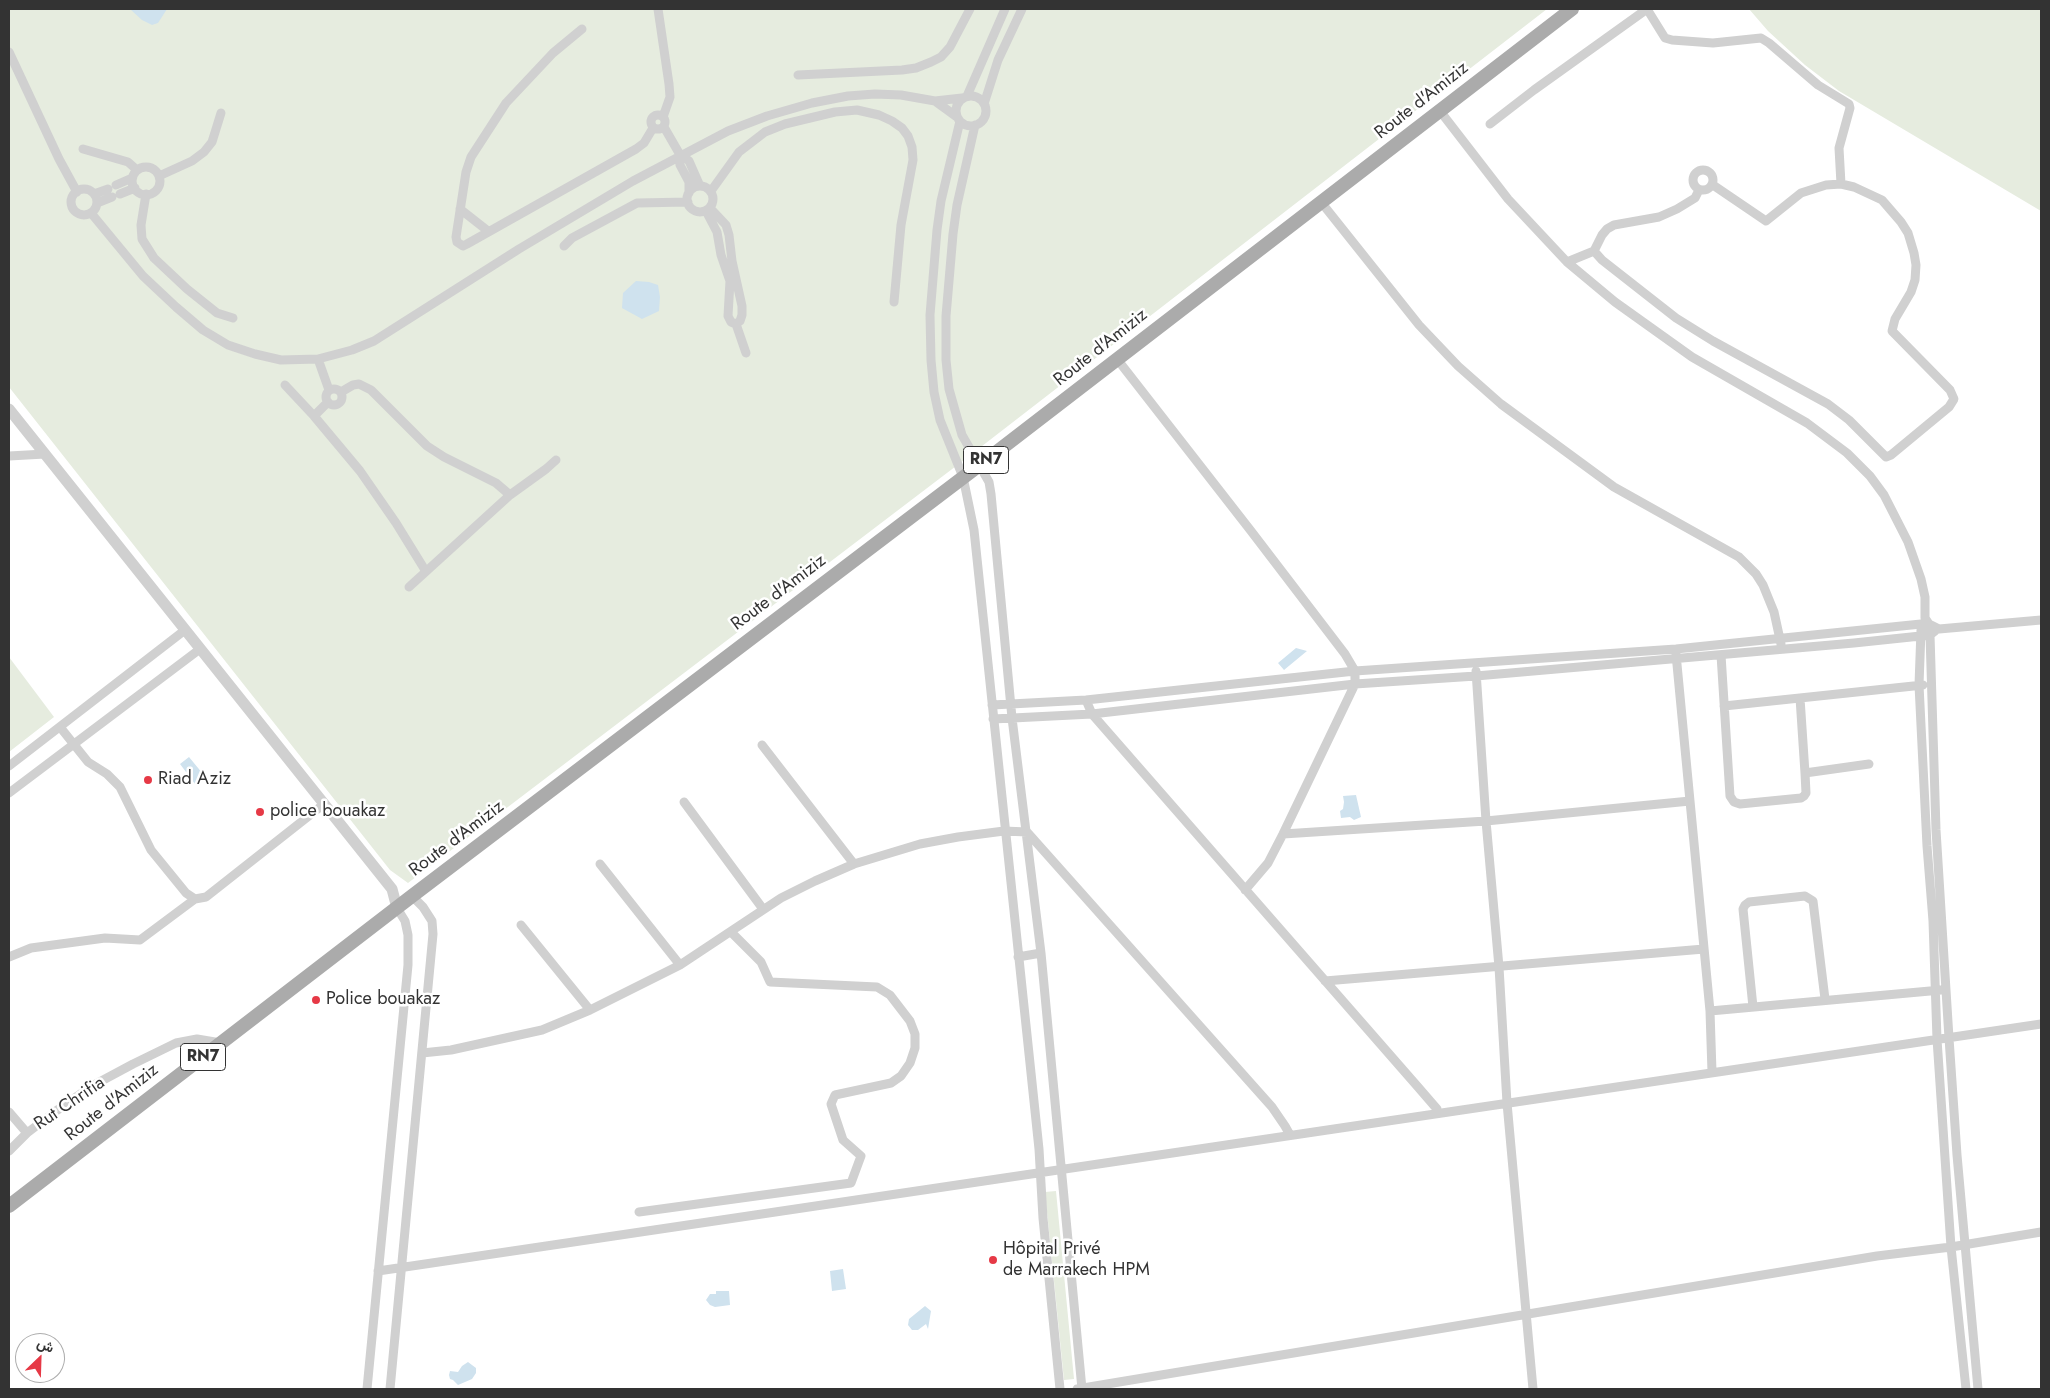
<!DOCTYPE html>
<meta charset="utf-8">
<style>
body{margin:0}
#map{position:relative;width:2050px;height:1398px;overflow:hidden;background:#fff;font-family:Jost,Vazirmatn,sans-serif}
canvas{display:block}
.frame{position:absolute;inset:0;border:10px solid #333;pointer-events:none}
.north{position:absolute;left:15px;top:1333px;width:50px;height:50px;box-sizing:border-box;background:#fff;border:1px solid #adadad;border-radius:50%;rotate:24deg;font-size:14px;font-weight:700;line-height:20px;text-align:center;color:#333}
.north::after{content:'';display:block;margin:auto;width:18px;height:22px;background:#e63946;clip-path:polygon(50% 0,100% 100%,50% 72%,0 100%)}
</style>
<div id="map">
<canvas width="2050" height="1398"></canvas>
<div class="frame"></div>
<div class="north">ش</div>
</div>
<script>
const ctx = document.querySelector('canvas').getContext('2d');
ctx.lineJoin = 'round';
function paint(path, color) {
  ctx.fillStyle = color;
  ctx.fill(path, 'evenodd');
}
function toPath(rows) {
  const path = new Path2D();
  for (const r of rows) {
    if (r.length === 3) {
      path.moveTo(r[0] + r[2], r[1]);
      path.arc(r[0], r[1], r[2], 0, 2 * Math.PI);
      continue;
    }
    path.moveTo(r[0], r[1]);
    for (let i = 2; i < r.length; i += 2) path.lineTo(r[i], r[i + 1]);
  }
  return path;
}
function trace(path, color, width, dash) {
  ctx.strokeStyle = color;
  ctx.lineWidth = width;
  ctx.lineCap = dash ? 'butt' : 'round';
  ctx.setLineDash(dash || []);
  ctx.stroke(path);
}
function drawText(font, color, halo, rows, align = 'center') {
  ctx.font = font + ' Jost,sans-serif';
  ctx.lineWidth = 5;
  ctx.setLineDash([]);
  ctx.textBaseline = 'middle';
  ctx.strokeStyle = halo;
  ctx.fillStyle = color;
  for (const [text, x, y, turn = 0] of rows) {
    ctx.save();
    ctx.translate(x, y);
    ctx.rotate((+turn || 0) * Math.PI / 180);
    ctx.textAlign = isNaN(turn) ? turn : align;
    if (halo) ctx.strokeText(text, 0, 0);
    ctx.fillText(text, 0, 0);
    ctx.restore();
  }
}
paint(toPath([
 [9,9,1547,9,964,460,408,883,390,870,9,387],
 [1749,9,2041,9,2041,211,1839,91,1805,65,1768,31],
 [9,657,54,717,9,752],
 [1056,1191,1074,1379,1064,1380,1045,1192]
]), '#e6ecdf');
paint(toPath([
 [130,9,167,9,158,23,152,25,142,20],
 [636,281,649,282,658,285,660,297,659,311,642,319,622,308,623,293],
 [1296,648,1307,651,1284,670,1278,663],
 [189,757,203,774,203,780,195,784,180,764],
 [1356,795,1361,817,1354,820,1350,817,1341,818,1340,811,1343,809,1344,802,1343,796],
 [843,1269,846,1289,832,1291,830,1271],
 [716,1291,729,1291,730,1305,715,1307,710,1305,706,1300,710,1294,716,1294],
 [925,1306,931,1311,928,1329,926,1324,918,1330,912,1330,908,1325,909,1319],
 [468,1362,476,1368,476,1373,472,1379,458,1385,453,1380,450,1379,449,1375,450,1371,458,1372,462,1366]
]), '#cfe2ee');
trace(toPath([
 [658,9,669,84,670,97,663,117],
 [1647,9,1665,38,1672,40,1713,43,1761,38,1769,43,1818,85,1849,104,1850,108,1839,148,1841,184],
 [582,29,553,53,506,103,471,157,466,172,456,237,457,242,463,246,467,244,636,149,644,143,653,128],
 [9,52,59,159,77,192],
 [798,75,902,70,916,68,931,62,941,57,950,47,970,9],
 [971,111,15],
 [967,96,1005,9],
 [984,104,998,60,1022,9],
 [1440,111,1508,199,1567,262,1615,302,1692,357,1807,423,1847,453,1870,476,1884,495,1908,542,1921,579,1925,597,1925,618,1929,624,1930,635,1936,830,1949,1038,1957,1155,1978,1389],
 [658,122,7],
 [957,117,935,101,962,98],
 [960,121,941,201,937,230,930,315,931,360,934,392,940,420,963,477,974,530,1039,1149,1043,1218,1060,1389],
 [1490,124,1534,90,1647,9],
 [975,125,957,205,953,234,946,316,946,360,949,389,962,435,989,482,991,494,1012,718,1041,953,1082,1389],
 [664,127,679,153,680,165,689,182,689,193],
 [83,149,128,162,137,170],
 [679,153,689,161,700,186],
 [146,181,14],
 [1703,180,10],
 [159,176,192,161,204,152,212,142,221,113],
 [116,185,132,178],
 [700,199,13],
 [84,202,13],
 [711,191,739,152,765,132,785,124,835,112,857,110,879,115,892,121,902,128,908,136,912,147,913,160,901,225,894,302],
 [94,194,108,189],
 [120,194,135,188],
 [146,194,141,225,142,239,154,258,187,289,217,313,233,318],
 [1321,202,1419,325,1458,366,1501,404,1614,487,1739,557,1756,574,1763,585,1774,612,1781,644],
 [97,203,112,197],
 [460,209,488,231],
 [706,211,717,232,721,255,730,281,728,316,731,322,736,324,740,321,742,315,742,306,732,261,729,235,726,225,710,208],
 [91,213,143,276,176,307,203,330,228,345,255,354,281,360,318,359,352,350,374,341,519,249,633,181,728,131,767,116,812,103,848,96,875,94,901,95,935,101],
 [564,246,572,238,637,203,688,202],
 [1594,251,1602,260,1676,318,1713,341,1828,404,1849,420,1886,457,1891,455,1949,407,1954,399,1950,390,1892,331,1895,319,1911,292,1915,280,1916,265,1914,253,1908,233,1901,222,1882,200,1854,187,1841,184,1826,185,1801,193,1766,221,1713,185],
 [1567,262,1594,251,1602,235,1607,229,1614,225,1659,217,1677,209,1695,198,1699,190],
 [736,324,746,353],
 [318,359,329,390],
 [1117,359,1251,531,1345,654,1355,671,1355,684,1283,834,1268,863,1245,890],
 [285,385,314,416,360,471,396,523,425,570],
 [334,397,8],
 [341,392,353,385,359,384,371,390,427,446,444,457,496,483,510,495],
 [314,416,328,402],
 [9,456,45,454],
 [409,587,510,495,546,469,556,460],
 [1921,630,1919,685,1927,846,1933,921,1937,1039,1951,1247,1966,1389],
 [1676,654,1710,1011,1712,1072],
 [1721,655,1730,796,1734,802,1740,804,1801,798,1804,796,1806,793,1805,773,1800,698],
 [1476,671,1486,821,1499,967,1507,1103,1533,1389],
 [1086,700,1092,714,1418,1087,1437,1109,1437,1113],
 [992,705,1086,700,1355,671,1676,649,1921,624,1929,624,1939,629,2041,620],
 [1724,706,1923,685],
 [993,719,1092,714,1355,684,1476,676,1854,643,1930,635,1935,631],
 [60,727,88,762,107,774,120,787,151,850,186,893,195,899],
 [762,745,854,864],
 [9,766,185,630],
 [1805,773,1869,764],
 [9,793,200,649],
 [684,802,763,909],
 [1283,834,1486,821,1690,801],
 [600,864,680,965],
 [521,925,590,1010],
 [9,957,31,948,105,938,140,940,195,899,206,897,324,804],
 [1018,957,1041,953],
 [1325,981,1704,949],
 [1753,1007,1743,909,1745,905,1749,902,1805,896,1813,901,1825,999],
 [1710,1011,1941,990],
 [422,1053,451,1050,542,1030,590,1010,680,965,781,898,815,881,854,864,920,844,958,837,1004,831,1027,832,1272,1107,1285,1126,1290,1135],
 [9,1112,27,1133],
 [9,1151,27,1133,56,1111,92,1086,133,1064,176,1043,197,1039,221,1043],
 [639,1212,851,1183,861,1156,843,1140,831,1104,835,1095,891,1083,901,1076,910,1063,915,1048,915,1034,910,1021,890,995,877,987,770,982,761,962,731,932],
 [378,1271,2041,1024],
 [367,1389,408,965,408,935,405,921,397,908],
 [390,1389,433,934,432,921,423,907,412,896],
 [1077,1389,1877,1256,1951,1247,2041,1232]
]), '#d0d0d0', 9);
trace(toPath([
 [9,409,392,889,397,908]
]), '#d0d0d0', 11);
trace(toPath([
 [9,1206,412,896,998,451,1572,9]
]), '#ababab', 14);
for (const [x, y, r, color] of [
 [148,780,5,"#e63946"],
 [260,812,5,"#e63946"],
 [316,1000,5,"#e63946"],
 [993,1260,5,"#e63946"]
]) {
  const dot = new Path2D();
  dot.arc(x, y, r, 0, 2 * Math.PI);
  ctx.fillStyle = color;
  ctx.fill(dot);
  trace(dot, '#fff', 2);
}
for (const [x, y, w] of [
 [986,460,45],
 [203,1057,45]
]) {
  const box = new Path2D();
  box.roundRect(x - w / 2, y - 13.5, w, 27, 4);
  ctx.fillStyle = '#fff';
  ctx.fill(box);
  trace(box, '#333', 1);
}
drawText('bold 16px', '#333', null, [
 ["RN7",986,460],
 ["RN7",203,1057]
]);
drawText('18px', '#333', '#fff', [
 ["Route d'Amiziz",1422,101,-38],
 ["Route d'Amiziz",1101,348,-38],
 ["Route d'Amiziz",779,593,-37],
 ["Route d'Amiziz",457,839,-37],
 ["Route d'Amiziz",112,1103,-38],
 ["Rut Chrifia",70,1104,-34]
]);
drawText('18px', '#333', '#fff', [
 ["Riad Aziz",158,780],
 ["police bouakaz",270,812],
 ["Police bouakaz",326,1000],
 ["Hôpital Privé",1003,1250],
 ["de Marrakech HPM",1003,1271]
], 'left');
</script>
